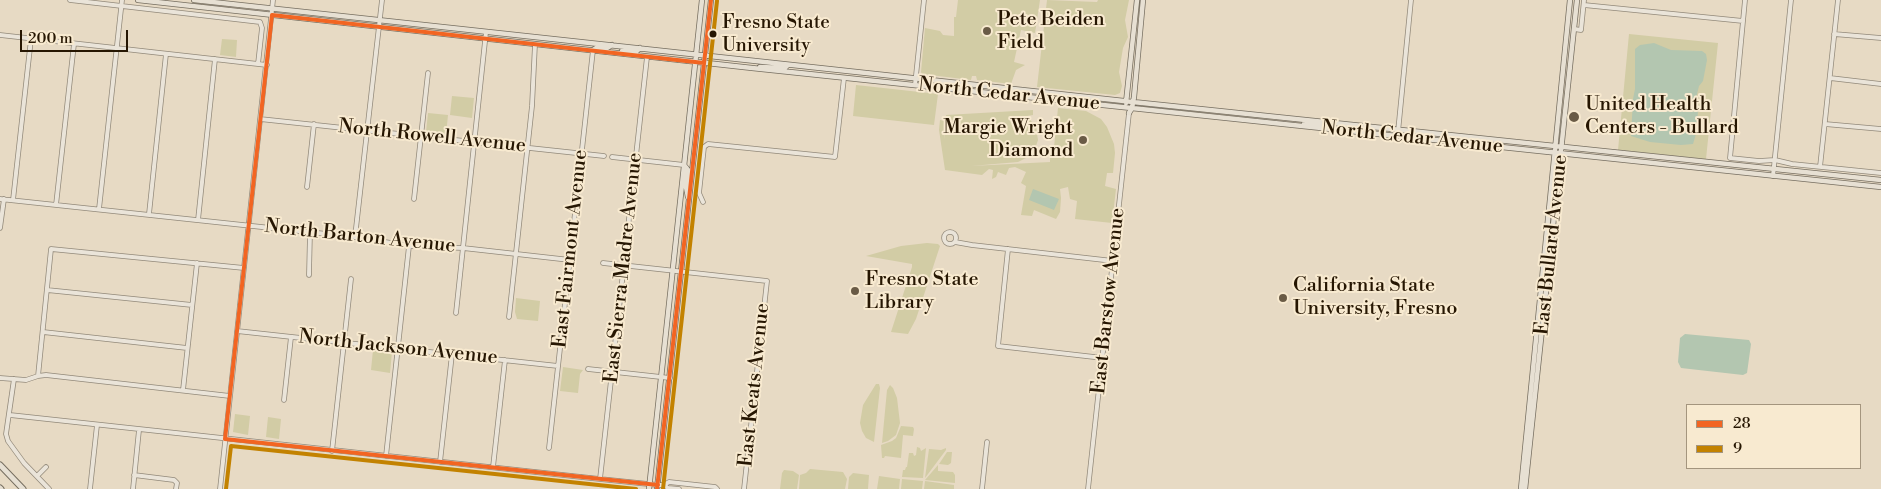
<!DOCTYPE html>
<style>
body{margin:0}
#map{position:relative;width:1881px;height:489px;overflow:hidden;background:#e7dac4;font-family:"Libre Bodoni",serif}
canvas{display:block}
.legend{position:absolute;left:1686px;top:404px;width:175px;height:65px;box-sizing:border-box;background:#f8ead0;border:1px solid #a4957e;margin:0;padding:6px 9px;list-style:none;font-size:15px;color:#261602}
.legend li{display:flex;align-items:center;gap:10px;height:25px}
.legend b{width:25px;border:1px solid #a4957e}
.scale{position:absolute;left:20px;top:30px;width:108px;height:22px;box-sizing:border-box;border:2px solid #261602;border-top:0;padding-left:6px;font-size:15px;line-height:18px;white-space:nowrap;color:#261602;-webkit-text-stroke:4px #f8ead0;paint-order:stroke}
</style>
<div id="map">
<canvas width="1881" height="489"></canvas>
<ul class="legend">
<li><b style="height:6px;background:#f26522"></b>28</li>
<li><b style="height:6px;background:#c38200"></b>9</li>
</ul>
<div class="scale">200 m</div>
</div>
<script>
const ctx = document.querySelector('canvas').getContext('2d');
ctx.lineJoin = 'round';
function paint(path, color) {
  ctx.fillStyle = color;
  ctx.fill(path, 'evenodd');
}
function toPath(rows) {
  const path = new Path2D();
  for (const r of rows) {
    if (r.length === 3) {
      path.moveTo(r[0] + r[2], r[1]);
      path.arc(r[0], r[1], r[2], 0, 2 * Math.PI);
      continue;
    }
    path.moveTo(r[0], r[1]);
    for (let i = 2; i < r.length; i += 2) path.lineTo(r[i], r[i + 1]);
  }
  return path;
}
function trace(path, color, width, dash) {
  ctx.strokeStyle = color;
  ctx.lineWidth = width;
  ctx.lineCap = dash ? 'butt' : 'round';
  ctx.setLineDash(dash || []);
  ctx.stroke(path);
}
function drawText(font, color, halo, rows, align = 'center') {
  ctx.font = font + ' "Libre Bodoni",serif';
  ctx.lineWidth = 4;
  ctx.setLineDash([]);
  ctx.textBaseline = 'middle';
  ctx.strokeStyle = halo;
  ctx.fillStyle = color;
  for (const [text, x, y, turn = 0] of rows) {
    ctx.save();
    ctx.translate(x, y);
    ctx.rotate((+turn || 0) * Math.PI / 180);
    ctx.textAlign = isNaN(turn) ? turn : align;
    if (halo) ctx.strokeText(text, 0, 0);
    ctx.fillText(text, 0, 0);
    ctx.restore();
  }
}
paint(toPath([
 [958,0,1040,0,1035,33,1021,30,1014,62,1025,65,1016,70,1011,84,977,80,976,76,972,76,971,80,922,74,921,72,925,28,940,31,943,35,954,36,954,17,956,17],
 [1047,0,1097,2,1098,0,1129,0,1125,20,1128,37,1123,48,1119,72,1122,86,1120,93,1115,95,1037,87],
 [1629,34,1718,43,1706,159,1618,150],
 [222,39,237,40,236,57,220,55],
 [856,85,938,94,934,125,853,116],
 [452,96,474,98,472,118,450,115],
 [1058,108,1086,111,1101,119,1107,127,1114,144,1115,153,1113,173,1107,173,1105,186,1116,189,1112,223,1075,219,1077,201,1070,199,1068,187,1060,189,1061,198,1060,212,1056,219,1034,210,1032,216,1021,215,1026,186,1021,183,1026,172,1015,167,1009,168,1006,175,998,172,996,177,992,179,993,170,989,169,982,175,945,170,939,130,940,120,946,121,944,139,946,129,953,120,946,120,946,115,1033,110,1033,115,1027,116,1036,127,1038,140,1035,149,1030,156,1018,162,971,166,1050,162,1050,158,1053,157],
 [428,113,448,115,446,135,426,132],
 [927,243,938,244,940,246,916,319,908,334,891,332,912,267,912,264,866,256,901,246],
 [516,298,540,301,538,321,517,319,515,312],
 [373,350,392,352,390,373,371,370],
 [563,367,583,370,580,374,578,393,560,391],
 [876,384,879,384,880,388,874,442,866,438,862,431,860,423,863,405],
 [890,385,893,388,897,398,900,423,896,435,888,441,882,443,887,390],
 [235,414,250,416,248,435,233,432],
 [268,417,281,419,279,439,266,437],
 [901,426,913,427,914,429,913,436,903,435,901,458,885,456,884,458,882,458,881,445,892,441,896,438],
 [917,447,920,448,921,451,926,448,923,478,902,477,903,470,905,470,906,467,907,467,909,453,913,453,914,456,916,455],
 [946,448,946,450,925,478,929,449,941,450],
 [947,452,952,452,951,463,948,465,939,464],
 [938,465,938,471,953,472,955,475,955,483,925,480],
 [810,469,843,472,847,479,845,489,799,489,800,475,806,473],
 [784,470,793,471,799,475,797,489,780,489,782,473],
 [853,473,869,475,868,489,848,489,849,477],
 [879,476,900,479,899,489,877,489],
 [902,479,923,481,922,489,901,489],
 [925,481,954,485,954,489,924,489]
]), '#d2cca5');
paint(toPath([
 [1654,43,1671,50,1702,51,1706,54,1707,60,1703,81,1699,86,1696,98,1698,111,1696,134,1693,144,1681,145,1650,142,1631,136,1633,99,1635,89,1635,49,1640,45],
 [1033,189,1059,199,1054,210,1029,200],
 [1685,334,1749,340,1751,344,1747,373,1743,375,1681,368,1678,362,1680,338]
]), '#b3c6b0');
const minor = toPath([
 [70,0,260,22,262,28,258,64],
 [1745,0,1730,158,1759,161,1775,160,1792,164,1881,173],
 [1584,5,1743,21],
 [1574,29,1581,30,1584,0],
 [1834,34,1881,38],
 [0,35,267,65],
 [1830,78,1881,84],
 [915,85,924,0],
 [260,119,604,156],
 [1825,124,1881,129],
 [1398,132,1411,0],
 [612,157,684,165],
 [1820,167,1838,0],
 [1773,176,1791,0],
 [307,187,314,124],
 [0,199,355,237,409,246,463,248,570,260],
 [414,199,428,73],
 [13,200,31,39],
 [703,202,699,193,704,147,708,144,835,157,844,78],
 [56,205,74,44],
 [99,209,122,0],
 [149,214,166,54],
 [198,220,215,59],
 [0,228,4,199],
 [950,238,6],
 [355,237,382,0],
 [955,242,972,245,1113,261],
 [1008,249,998,346,1103,358],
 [603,263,767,281,744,489],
 [309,275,310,232],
 [47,290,192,305],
 [456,313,486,32],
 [509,317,532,106,535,44],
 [237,331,558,366],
 [43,332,187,348],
 [588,369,670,378],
 [38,376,51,249,244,268],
 [0,378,26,380,38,376,46,375,230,396],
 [14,379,6,434,8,441,24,463,49,489],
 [183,390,197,263],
 [284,400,291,337],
 [10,415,600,479,658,485,664,485,669,482,715,487,717,489],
 [549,448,593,50],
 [332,451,351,279],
 [386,456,409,246],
 [440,462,452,354],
 [493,467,505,360],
 [134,475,174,480,177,483,176,489],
 [37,476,46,467],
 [600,479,647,57],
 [664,485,668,488,679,489],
 [90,489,97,425],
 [133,489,139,430],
 [220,489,273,0],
 [982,489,987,442],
 [1088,489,1129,113]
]);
const major = toPath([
 [138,0,752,68,1881,187],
 [194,0,1133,102,1881,180],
 [593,50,596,48,607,48,612,45],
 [622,51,636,52,640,48],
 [760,67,785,68,788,65],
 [1126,103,1137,0],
 [1129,113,1132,108,1134,97,1143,0],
 [1304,124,1324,126,1328,124],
 [684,165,688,170,686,187,688,197],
 [649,489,702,0],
 [657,489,711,0],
 [1521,489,1570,0],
 [1525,489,1577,0]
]);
const highway = toPath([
 [0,465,23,489],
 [0,488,1,489]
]);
trace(minor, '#92897a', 5.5);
trace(major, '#766e60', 6);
trace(highway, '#766e60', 7);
trace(minor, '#eae4d9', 4);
trace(major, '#e7e0d3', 4.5);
trace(highway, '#e7e0d3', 5);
trace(toPath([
 [658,485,225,439,272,15,704,63],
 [657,489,711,0]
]), '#f26522', 4);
trace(toPath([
 [226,489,231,446,636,489],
 [663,489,717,1]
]), '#c38200', 4);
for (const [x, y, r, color] of [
 [987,31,5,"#6a5b46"],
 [713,34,4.5,"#261602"],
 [1574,117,6,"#6a5b46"],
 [1083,140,5,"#6a5b46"],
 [855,291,5,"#6a5b46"],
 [1283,298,5,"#6a5b46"]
]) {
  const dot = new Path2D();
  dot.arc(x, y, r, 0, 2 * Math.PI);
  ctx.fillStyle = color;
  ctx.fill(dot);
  trace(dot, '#f8ead0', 2);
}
drawText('19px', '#261602', '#f8ead0', [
 ["Fresno State",722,23],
 ["University",722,46]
], 'left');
drawText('20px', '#261602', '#f8ead0', [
 ["Pete Beiden",997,20],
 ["Field",997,43],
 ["United Health",1585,105],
 ["Centers - Bullard",1585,128],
 ["Margie Wright",1073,128,"right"],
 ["Diamond",1073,151,"right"],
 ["Fresno State",865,280],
 ["Library",865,303],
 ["California State",1293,286],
 ["University, Fresno",1293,309]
], 'left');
drawText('20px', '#261602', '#f8ead0', [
 ["North Cedar Avenue",1009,95,6],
 ["North Rowell Avenue",432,137,6],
 ["North Cedar Avenue",1412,138,6],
 ["North Barton Avenue",360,237,6],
 ["East Bullard Avenue",1552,245,-84],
 ["East Fairmont Avenue",571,249,-84],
 ["East Sierra Madre Avenue",624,268,-84],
 ["East Barstow Avenue",1109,301,-84],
 ["North Jackson Avenue",398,348,6],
 ["East Keats Avenue",755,385,-84]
]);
</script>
